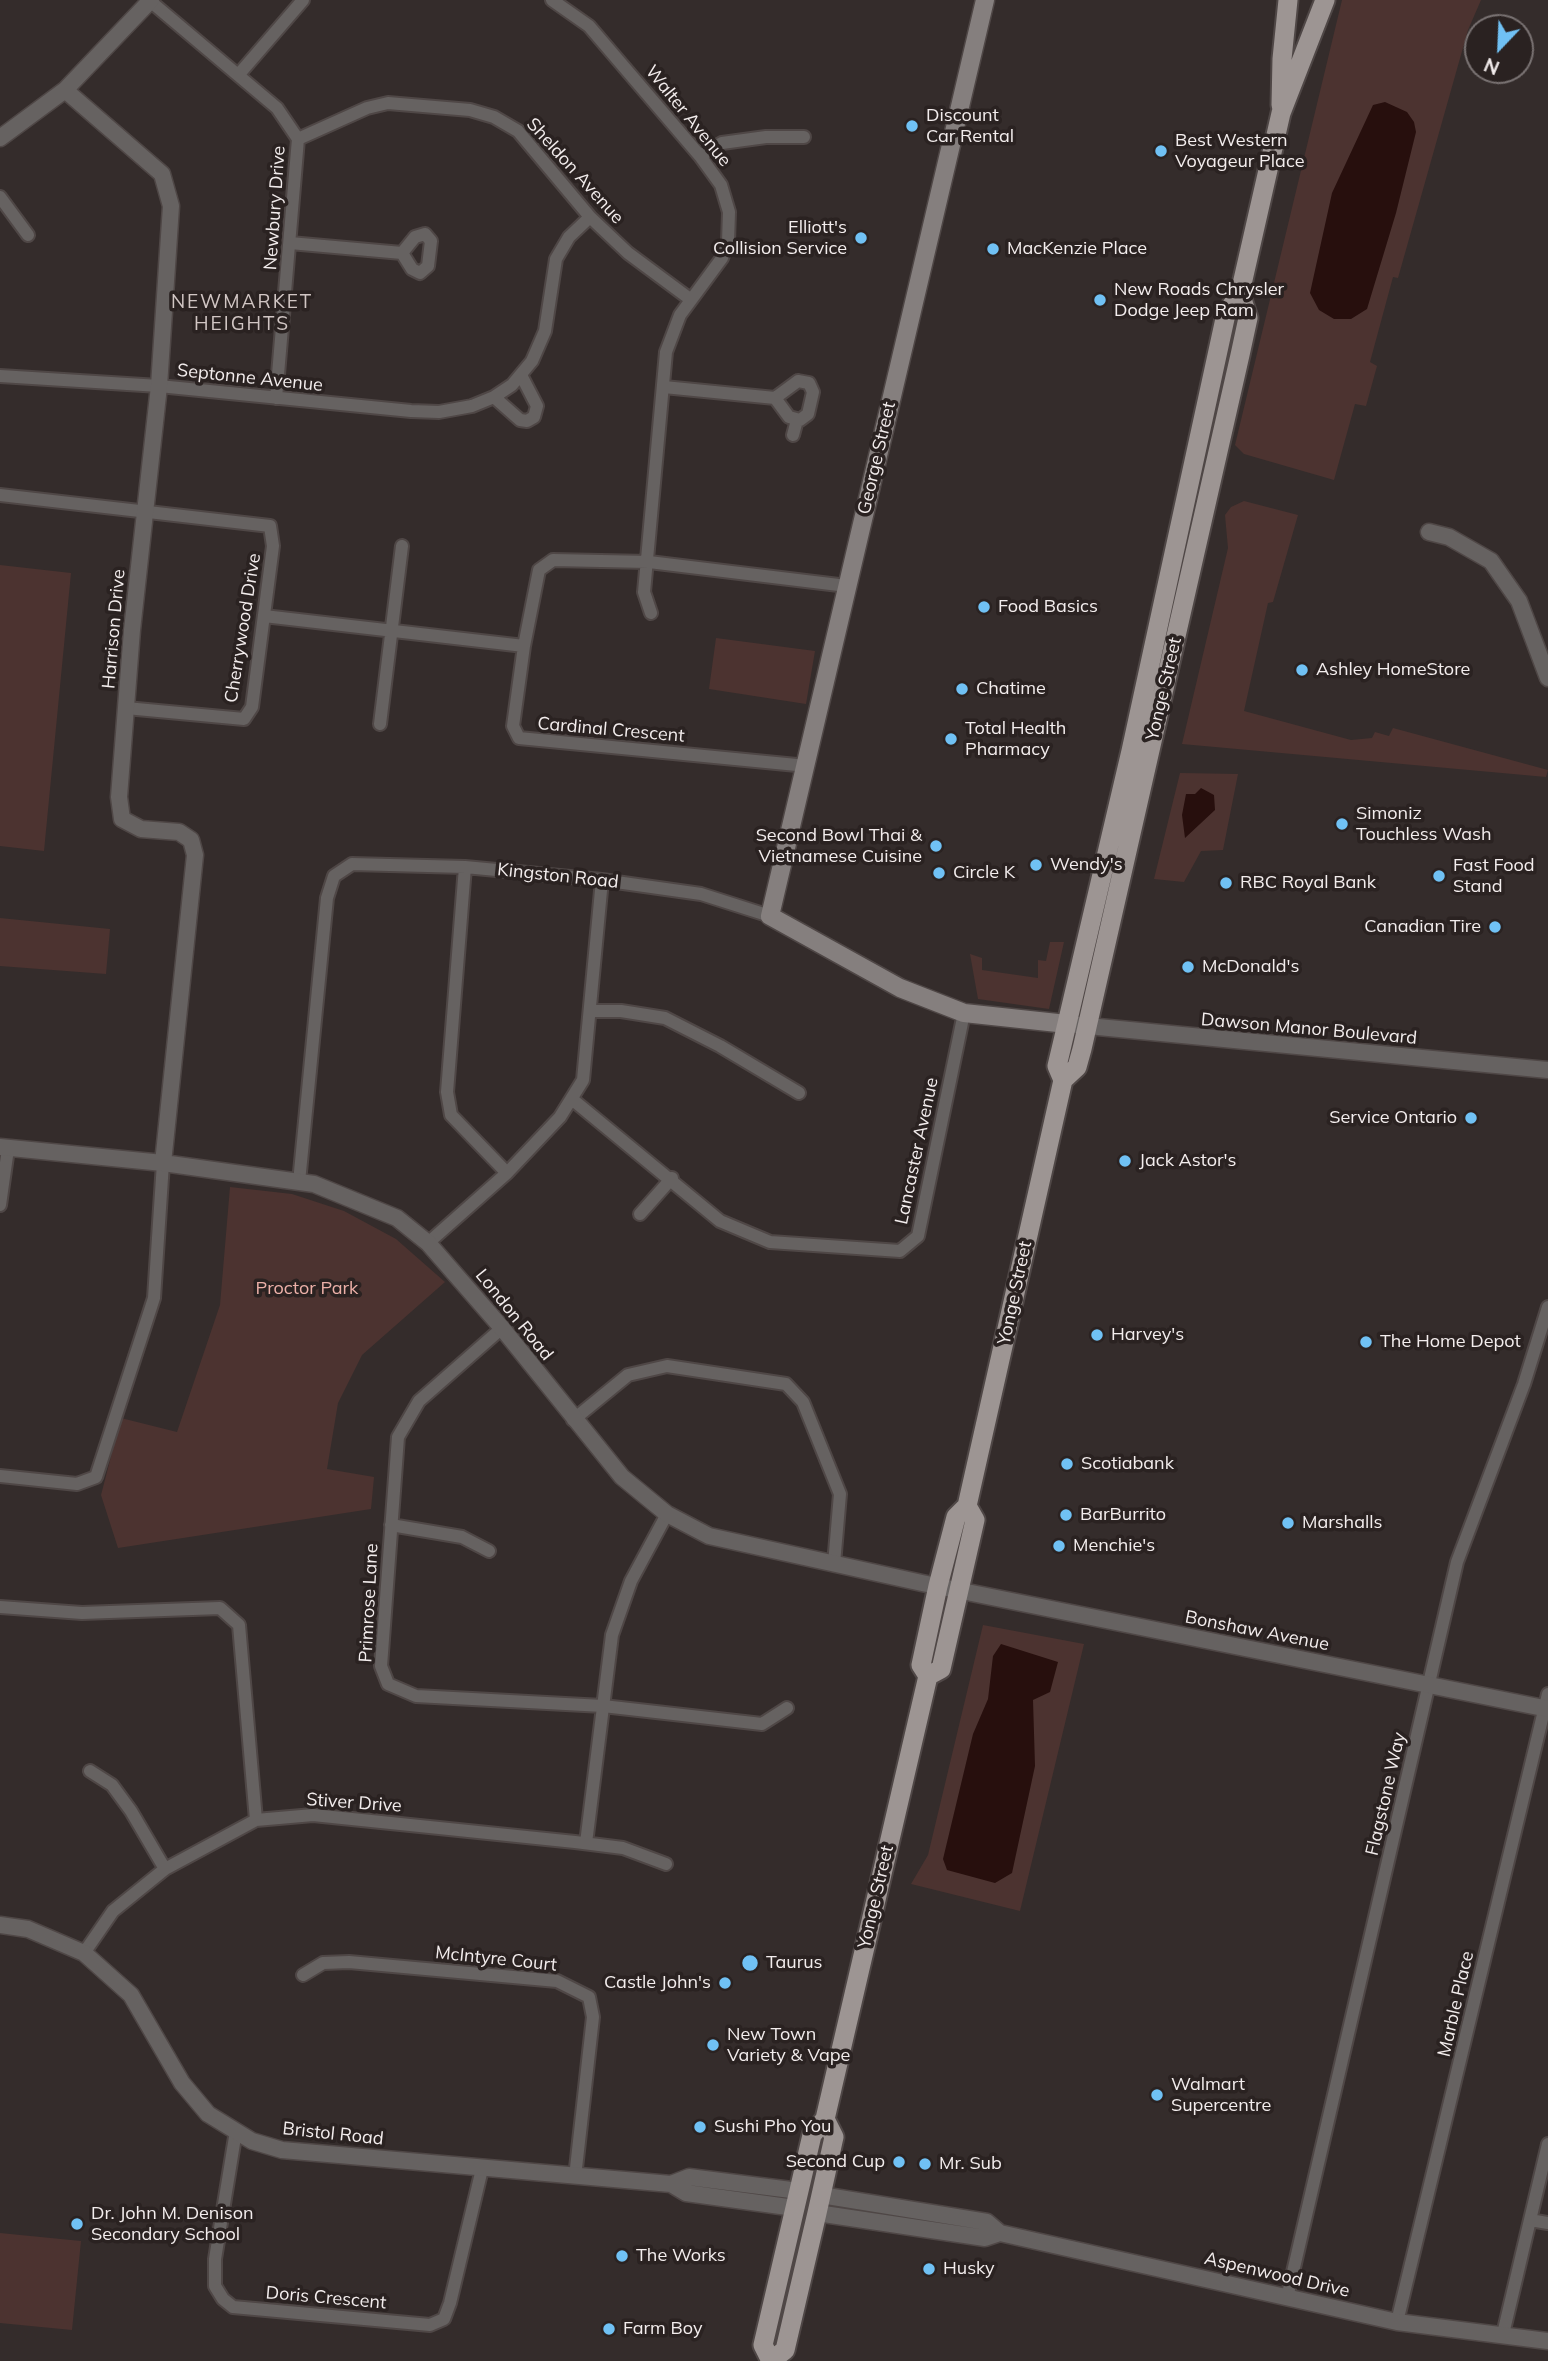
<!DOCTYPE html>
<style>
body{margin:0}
#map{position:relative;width:1548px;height:2361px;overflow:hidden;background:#342c2b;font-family:Mulish,sans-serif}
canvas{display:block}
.north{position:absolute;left:1464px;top:14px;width:70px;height:70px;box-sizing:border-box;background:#2a2221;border:2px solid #7a7373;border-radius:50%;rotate:203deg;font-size:19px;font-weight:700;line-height:28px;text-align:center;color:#f3eded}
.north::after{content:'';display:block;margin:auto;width:24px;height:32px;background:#70c1f4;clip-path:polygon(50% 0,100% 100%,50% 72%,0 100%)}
</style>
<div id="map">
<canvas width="1548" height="2361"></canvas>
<div class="north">N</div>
</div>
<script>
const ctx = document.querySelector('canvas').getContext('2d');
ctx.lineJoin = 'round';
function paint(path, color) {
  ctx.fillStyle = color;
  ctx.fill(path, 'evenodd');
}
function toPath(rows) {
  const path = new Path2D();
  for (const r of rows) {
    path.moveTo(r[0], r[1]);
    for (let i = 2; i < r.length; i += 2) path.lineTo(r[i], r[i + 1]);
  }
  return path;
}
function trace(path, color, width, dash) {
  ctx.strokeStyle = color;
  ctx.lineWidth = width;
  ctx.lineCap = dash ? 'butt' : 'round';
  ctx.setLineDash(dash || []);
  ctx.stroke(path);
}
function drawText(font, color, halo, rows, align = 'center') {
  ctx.font = font + ' Mulish,sans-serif';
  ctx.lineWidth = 7;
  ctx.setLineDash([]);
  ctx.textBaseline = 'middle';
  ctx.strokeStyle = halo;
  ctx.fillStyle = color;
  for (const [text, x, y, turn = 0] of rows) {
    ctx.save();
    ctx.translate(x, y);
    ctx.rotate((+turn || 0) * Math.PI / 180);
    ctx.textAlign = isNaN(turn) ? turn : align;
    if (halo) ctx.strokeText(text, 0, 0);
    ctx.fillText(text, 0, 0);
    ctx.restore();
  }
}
paint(toPath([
 [1342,0,1481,0,1468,30,1398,278,1393,277,1370,362,1377,366,1366,406,1355,404,1334,480,1244,454,1235,445],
 [1244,501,1298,515,1273,602,1268,603,1244,711,1351,740,1372,738,1375,732,1389,736,1393,728,1548,770,1546,777,1182,744,1228,548,1225,515,1231,507],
 [0,565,71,573,44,851,0,846],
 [716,638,815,651,806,704,709,689],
 [1180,773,1238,774,1223,850,1201,851,1184,882,1154,879],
 [0,918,110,929,106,974,0,966],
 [1050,942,1064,942,1049,1009,978,999,970,954,982,958,982,970,1038,978,1038,960,1046,961],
 [230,1187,292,1194,344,1211,396,1239,445,1282,362,1355,338,1403,327,1469,374,1477,371,1509,118,1548,101,1495,121,1418,177,1432,220,1305],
 [983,1625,1084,1644,1020,1911,911,1884,928,1855],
 [0,2233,81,2241,72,2330,0,2323]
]), '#4c3330');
paint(toPath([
 [1385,102,1407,112,1414,122,1416,132,1396,213,1367,309,1351,319,1334,319,1319,310,1310,293,1332,193,1373,105],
 [1201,788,1214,795,1215,810,1185,838,1182,815,1186,794,1195,794],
 [1001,1644,1058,1662,1050,1692,1033,1700,1035,1766,1012,1873,995,1883,947,1870,943,1859,973,1734,988,1699,993,1656]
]), '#270f0d');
const minor = toPath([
 [552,0,589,26,700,156,721,185,729,212,728,242,722,258,680,315,666,352,644,592,651,613],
 [150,1,277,108,298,139,276,398],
 [240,73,303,0],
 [298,139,367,108,388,103,470,110,494,117,518,131,590,217,628,253,690,299],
 [700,156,722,143,766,137,804,137],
 [0,197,28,235],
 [425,234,431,241,428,266,420,273,412,269,402,253,415,237,425,234],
 [290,243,402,253],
 [0,376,159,386,411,411,439,412,472,406,494,397,512,385,532,361,545,331,556,259,569,237,590,217],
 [798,381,809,383,813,392,808,414,800,420,789,417,775,398,798,381],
 [664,387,775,398],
 [494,397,520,420,527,421,534,417,537,406,521,375],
 [793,435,797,420],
 [0,495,270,526,273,546,252,707,244,719,126,708],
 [264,616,524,646],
 [380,724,402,546],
 [807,766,519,738,513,726,524,646,539,570,553,560,649,562,847,586],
 [465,867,447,1092,451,1115,507,1173],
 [590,1011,621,1011,665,1018,720,1046,799,1093],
 [573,1100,720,1221,770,1242,900,1251,918,1236,964,1013],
 [299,1182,327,898,334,876,352,864,465,867,602,880,701,894,770,916],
 [0,1205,8,1149],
 [640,1214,672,1178],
 [428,1243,507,1173,560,1117,583,1080,602,880],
 [502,1328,419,1401,398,1437,381,1666,388,1684,416,1696,603,1706,762,1724,787,1708],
 [573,1420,628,1375,667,1366,786,1384,803,1402,840,1494,834,1564],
 [0,1476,77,1484,96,1477,154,1298,163,1163],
 [391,1525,462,1537,489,1551],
 [0,1607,82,1613,220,1608,239,1625,256,1820],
 [90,1771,112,1785,131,1811,165,1869],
 [586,1843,612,1635,631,1581,667,1514],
 [84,1953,113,1911,165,1869,256,1820,313,1815,575,1842,623,1848,666,1864],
 [303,1975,323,1963,349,1962,557,1981,589,1997,593,2017,575,2177],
 [236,2131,215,2259,215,2286,223,2299,233,2307,430,2325,444,2319,450,2303,482,2169],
 [1530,2220,1548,2223],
 [1287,2298,1457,1562,1524,1384,1548,1307],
 [1397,2322,1548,1694],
 [1503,2334,1548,2144]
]);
const tertiary = toPath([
 [65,90,162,174,171,206,159,386,132,630,119,797,122,819,141,829,179,832,191,840,195,855,163,1163],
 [0,138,65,90,151,0],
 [1429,532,1449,537,1491,561,1519,601,1548,678],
 [1067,1024,1548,1070],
 [0,1147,163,1163,314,1184,397,1218,428,1243,502,1328,622,1477,667,1514,709,1536,922,1583,1548,1709],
 [0,1925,28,1929,84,1953,131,1995,182,2083,208,2114,252,2141,282,2150,671,2184,686,2193,795,2208],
 [671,2184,689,2177,799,2191],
 [821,2195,987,2222,1000,2233,1397,2322,1548,2341],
 [817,2213,985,2238,1000,2233]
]);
const secondary = toPath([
 [985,0,770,916,900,988,964,1013,1067,1024]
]);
const primary = toPath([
 [1281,105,1282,59,1288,0],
 [1063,1080,1077,1067,1082,1049,1240,355,1248,318,1240,293],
 [928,1676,941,1669,975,1520,967,1506],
 [771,2361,763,2345,812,2135,825,2119,928,1676,921,1665,938,1586,956,1517,967,1506,1063,1080,1057,1066,1062,1045,1131,751,1226,314,1240,293,1281,113,1325,0],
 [771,2361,785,2350,817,2213,834,2137,825,2119]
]);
trace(minor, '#4f4746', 16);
trace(tertiary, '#4f4746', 19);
trace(secondary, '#4f4746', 21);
trace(primary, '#4f4746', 23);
trace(minor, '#666261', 12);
trace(tertiary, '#666261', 16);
trace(secondary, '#857f7e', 18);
trace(primary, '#9d9593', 19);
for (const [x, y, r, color] of [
 [912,126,7,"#70c1f4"],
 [1161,151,7,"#70c1f4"],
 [861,238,7,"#70c1f4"],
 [993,249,7,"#70c1f4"],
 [1100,300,7,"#70c1f4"],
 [984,607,7,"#70c1f4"],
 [1302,670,7,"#70c1f4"],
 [962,689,7,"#70c1f4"],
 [951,739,7,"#70c1f4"],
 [1342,824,7,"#70c1f4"],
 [936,846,7,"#70c1f4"],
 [1036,865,7,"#70c1f4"],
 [939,873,7,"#70c1f4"],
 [1439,876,7,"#70c1f4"],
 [1226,883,7,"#70c1f4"],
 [1495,927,7,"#70c1f4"],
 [1188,967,7,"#70c1f4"],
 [1471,1118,7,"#70c1f4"],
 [1125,1161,7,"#70c1f4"],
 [1097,1335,7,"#70c1f4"],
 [1366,1342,7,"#70c1f4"],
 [1067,1464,7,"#70c1f4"],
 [1066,1515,7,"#70c1f4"],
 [1288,1523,7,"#70c1f4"],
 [1059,1546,7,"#70c1f4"],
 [750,1963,9,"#70c1f4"],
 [725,1983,7,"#70c1f4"],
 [713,2045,7,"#70c1f4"],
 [1157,2095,7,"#70c1f4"],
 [700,2127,7,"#70c1f4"],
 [899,2162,7,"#70c1f4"],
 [925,2164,7,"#70c1f4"],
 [77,2224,7,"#70c1f4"],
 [622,2256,7,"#70c1f4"],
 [929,2269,7,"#70c1f4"],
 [609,2329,7,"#70c1f4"]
]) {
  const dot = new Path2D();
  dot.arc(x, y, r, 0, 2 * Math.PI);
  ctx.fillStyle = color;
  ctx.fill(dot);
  trace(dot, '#2a2221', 2.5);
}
drawText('18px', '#f3eded', '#2a2221', [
 ["Walter Avenue",688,116,51],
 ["Sheldon Avenue",575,171,48],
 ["Newbury Drive",275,208,-86],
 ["Septonne Avenue",250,378,6],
 ["George Street",877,458,-77],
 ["Cherrywood Drive",243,628,-81],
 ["Harrison Drive",114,629,-85],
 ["Yonge Street",1164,689,-77],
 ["Cardinal Crescent",611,730,5],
 ["Kingston Road",558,876,6],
 ["Dawson Manor Boulevard",1309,1029,5],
 ["Lancaster Avenue",917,1151,-78],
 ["Yonge Street",1015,1293,-78],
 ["London Road",514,1315,51],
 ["Primrose Lane",369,1603,-87],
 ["Bonshaw Avenue",1257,1631,11],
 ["Flagstone Way",1386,1794,-77],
 ["Stiver Drive",354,1803,4],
 ["Yonge Street",876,1897,-77],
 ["McIntyre Court",496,1959,6],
 ["Marble Place",1456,2004,-77],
 ["Bristol Road",333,2134,6],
 ["Aspenwood Drive",1277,2275,13],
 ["Doris Crescent",326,2298,5]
]);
drawText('18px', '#f3eded', '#2a2221', [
 ["Discount",926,116],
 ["Car Rental",926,137],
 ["Best Western",1175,141],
 ["Voyageur Place",1175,162],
 ["Elliott's",847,228,"right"],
 ["Collision Service",847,249,"right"],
 ["MacKenzie Place",1007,249],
 ["New Roads Chrysler",1114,290],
 ["Dodge Jeep Ram",1114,311],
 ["Food Basics",998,607],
 ["Ashley HomeStore",1316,670],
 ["Chatime",976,689],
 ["Total Health",965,729],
 ["Pharmacy",965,750],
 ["Simoniz",1356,814],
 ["Touchless Wash",1356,835],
 ["Second Bowl Thai &",922,836,"right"],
 ["Vietnamese Cuisine",922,857,"right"],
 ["Wendy's",1050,865],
 ["Fast Food",1453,866],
 ["Stand",1453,887],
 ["Circle K",953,873],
 ["RBC Royal Bank",1240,883],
 ["Canadian Tire",1481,927,"right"],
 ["McDonald's",1202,967],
 ["Service Ontario",1457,1118,"right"],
 ["Jack Astor's",1139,1161],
 ["Harvey's",1111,1335],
 ["The Home Depot",1380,1342],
 ["Scotiabank",1081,1464],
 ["BarBurrito",1080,1515],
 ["Marshalls",1302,1523],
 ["Menchie's",1073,1546],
 ["Taurus",766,1963],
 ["Castle John's",711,1983,"right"],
 ["New Town",727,2035],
 ["Variety & Vape",727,2056],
 ["Walmart",1171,2085],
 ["Supercentre",1171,2106],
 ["Sushi Pho You",714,2127],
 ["Second Cup",885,2162,"right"],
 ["Mr. Sub",939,2164],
 ["Dr. John M. Denison",91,2214],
 ["Secondary School",91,2235],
 ["The Works",636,2256],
 ["Husky",943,2269],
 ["Farm Boy",623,2329]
], 'left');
drawText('18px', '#ecb0a8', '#2a2221', [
 ["Proctor Park",307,1289]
]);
ctx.letterSpacing = '2px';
drawText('19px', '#d1c6c4', '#2a2221', [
 ["NEWMARKET",242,302],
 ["HEIGHTS",242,324]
]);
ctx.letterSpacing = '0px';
</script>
